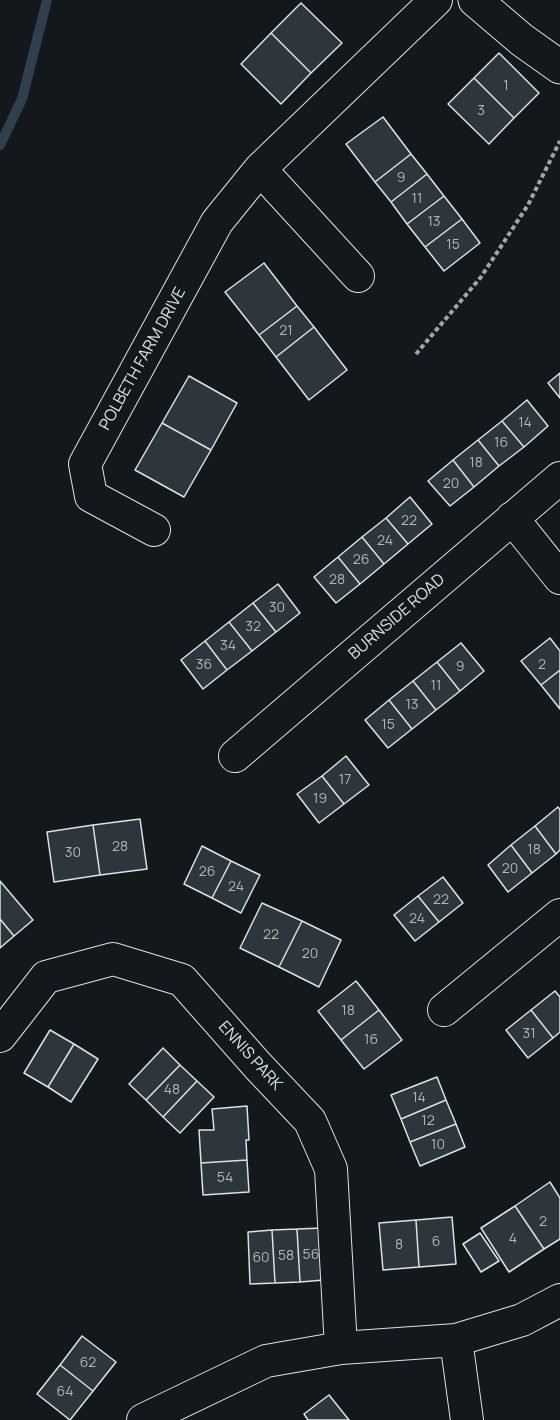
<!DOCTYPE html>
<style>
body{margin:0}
canvas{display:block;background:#14181c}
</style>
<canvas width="560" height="1420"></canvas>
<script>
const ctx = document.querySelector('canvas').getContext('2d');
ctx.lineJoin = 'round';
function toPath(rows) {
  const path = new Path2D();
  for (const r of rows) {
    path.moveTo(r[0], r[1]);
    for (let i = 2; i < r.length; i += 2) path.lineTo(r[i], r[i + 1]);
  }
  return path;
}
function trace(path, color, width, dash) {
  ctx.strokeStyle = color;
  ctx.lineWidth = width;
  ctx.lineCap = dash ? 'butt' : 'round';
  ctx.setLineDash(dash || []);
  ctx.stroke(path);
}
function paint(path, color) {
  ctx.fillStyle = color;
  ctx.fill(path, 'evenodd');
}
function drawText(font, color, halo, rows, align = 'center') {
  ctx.font = font + ' Manrope,sans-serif';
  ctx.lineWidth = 4.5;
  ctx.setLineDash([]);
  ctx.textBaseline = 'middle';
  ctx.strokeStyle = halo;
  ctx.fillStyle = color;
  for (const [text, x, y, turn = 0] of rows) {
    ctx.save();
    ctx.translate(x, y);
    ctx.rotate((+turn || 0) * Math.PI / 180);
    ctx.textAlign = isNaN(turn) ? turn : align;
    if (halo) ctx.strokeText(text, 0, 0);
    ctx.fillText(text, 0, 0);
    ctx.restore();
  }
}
trace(toPath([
 [0,145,22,99,47,0]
]), '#2f3f4d', 10);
const building = toPath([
 [301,3,342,43,311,73,271,33,301,3],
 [271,33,311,73,281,104,241,64,271,33],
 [499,53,539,93,514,118,474,78,499,53],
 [474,78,514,118,489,144,448,104,474,78],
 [383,117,411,154,375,182,346,144,383,117],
 [411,154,427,174,391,202,375,182,411,154],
 [427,174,444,196,407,224,391,202,427,174],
 [444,196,462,219,425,247,407,224,444,196],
 [462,219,480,243,444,271,425,247,462,219],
 [264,263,297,306,259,335,225,292,264,263],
 [297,306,314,327,276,357,259,335,297,306],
 [314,327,347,370,309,400,276,357,314,327],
 [560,373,560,398,548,383,560,373],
 [189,376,237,403,211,450,162,423,189,376],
 [527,400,548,426,524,447,502,421,527,400],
 [502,421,524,447,499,466,478,440,502,421],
 [162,423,211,450,184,497,135,470,162,423],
 [478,440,499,466,474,487,453,460,478,440],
 [453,460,474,487,450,506,428,481,453,460],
 [410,497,432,524,408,544,386,518,410,497],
 [386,518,408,544,384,564,362,537,386,518],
 [362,537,384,564,360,584,338,557,362,537],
 [338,557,360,584,336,603,314,577,338,557],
 [278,584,300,613,276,632,253,603,278,584],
 [253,603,276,632,252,651,229,622,253,603],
 [229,622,252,651,227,670,205,641,229,622],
 [550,638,560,651,560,670,541,685,521,661,550,638],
 [205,641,227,670,203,689,181,660,205,641],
 [461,643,484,671,460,691,437,662,461,643],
 [437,662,460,691,436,710,413,681,437,662],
 [560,670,560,709,541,685,560,670],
 [413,681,436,710,412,729,389,700,413,681],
 [389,700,412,729,388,748,365,720,389,700],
 [346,756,369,785,344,804,322,776,346,756],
 [322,776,344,804,319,823,297,794,322,776],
 [558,807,560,810,560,850,556,854,535,826,558,807],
 [140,819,147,869,100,875,93,825,140,819],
 [93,825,100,875,54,882,47,832,93,825],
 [535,826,556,854,532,873,511,845,535,826],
 [511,845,532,873,508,892,488,865,511,845],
 [202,846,231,861,212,898,184,884,202,846],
 [231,861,260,875,241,913,212,898,231,861],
 [443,877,463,903,439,922,418,896,443,877],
 [0,881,33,920,14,936,0,919,0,881],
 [418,896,439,922,415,941,394,915,418,896],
 [262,903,302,921,279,967,240,948,262,903],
 [0,919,14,936,0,948,0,919],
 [302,921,341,940,319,987,279,967,302,921],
 [356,981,379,1010,341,1040,318,1011,356,981],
 [555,991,560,997,560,1032,553,1038,531,1010,555,991],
 [379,1010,402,1040,364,1069,341,1040,379,1010],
 [531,1010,553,1038,528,1058,506,1030,531,1010],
 [50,1030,74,1044,48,1087,24,1073,50,1030],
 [74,1044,98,1059,71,1102,48,1087,74,1044],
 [163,1048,180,1065,146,1100,129,1084,163,1048],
 [180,1065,197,1081,163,1117,146,1100,180,1065],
 [437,1077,446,1100,401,1119,391,1095,437,1077],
 [197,1081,214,1097,180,1133,163,1117,197,1081],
 [446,1100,456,1124,410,1142,401,1119,446,1100],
 [247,1106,249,1140,246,1140,247,1160,201,1163,199,1130,214,1130,212,1109,247,1106],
 [456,1124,465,1147,420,1166,410,1142,456,1124],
 [247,1160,249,1192,203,1195,201,1163,247,1160],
 [550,1182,560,1198,560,1239,544,1249,515,1206,550,1182],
 [515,1206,544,1249,509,1272,481,1228,515,1206],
 [452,1217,456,1264,419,1267,416,1220,452,1217],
 [416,1220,419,1267,383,1270,379,1223,416,1220],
 [322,1228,324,1280,300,1282,297,1229,322,1228],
 [297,1229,300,1282,275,1283,272,1230,297,1229],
 [272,1230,275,1283,250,1284,248,1232,272,1230],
 [480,1233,499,1261,481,1272,463,1244,480,1233],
 [82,1336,116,1362,93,1391,60,1365,82,1336],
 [60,1365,93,1391,70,1420,37,1394,60,1365],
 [329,1395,349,1420,308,1420,304,1414,329,1395]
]);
paint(building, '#2c363c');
trace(building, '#d8e6dc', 1.5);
const street = toPath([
 [260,169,358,276],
 [512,518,560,578],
 [154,530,91,496,85,464,217,222,260,169,436,0],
 [235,756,560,478],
 [444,1010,560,915],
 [0,1036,46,977,113,959,182,980,258,1066,310,1121,331,1169,341,1348],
 [456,1340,467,1420],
 [143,1420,266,1361,341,1348,456,1340,522,1320,560,1300]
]);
const secondary = toPath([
 [475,0,522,40,560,67]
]);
trace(street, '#d8e6dc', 34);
trace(secondary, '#d8e6dc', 35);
trace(toPath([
 [416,354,481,277,528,205,560,141]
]), '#9da8a2', 4, [4.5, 3]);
trace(street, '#14181c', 32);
trace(secondary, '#14181c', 33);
drawText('14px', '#adbab4', null, [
 ["1",506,86],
 ["3",481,111],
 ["9",401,178],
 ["11",417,199],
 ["13",434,222],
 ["15",453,245],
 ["21",286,331],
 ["14",525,423],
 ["16",501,443],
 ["18",476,463],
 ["20",451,484],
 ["22",409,521],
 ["24",385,541],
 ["26",361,560],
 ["28",337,580],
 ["30",277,608],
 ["32",253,627],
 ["34",228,646],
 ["36",204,665],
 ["2",542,665],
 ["9",460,667],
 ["11",436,686],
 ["13",412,705],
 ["15",388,725],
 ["17",345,780],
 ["19",320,799],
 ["28",120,847],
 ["18",534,850],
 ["30",73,853],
 ["20",510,869],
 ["26",207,872],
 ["24",236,887],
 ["22",441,900],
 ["24",417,919],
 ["22",271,935],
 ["20",310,954],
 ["18",348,1011],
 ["31",529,1034],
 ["16",371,1040],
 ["48",172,1090],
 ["14",419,1098],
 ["12",428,1121],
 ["10",438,1145],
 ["54",225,1178],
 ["2",543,1222],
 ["4",513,1239],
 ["6",436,1242],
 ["8",399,1245],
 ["56",311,1255],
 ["58",286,1256],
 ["60",261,1258],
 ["62",88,1363],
 ["64",65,1392]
]);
drawText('16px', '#d8e6dc', '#14181c', [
 ["POLBETH FARM DRIVE",143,359,-61],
 ["BURNSIDE ROAD",397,617,-41],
 ["ENNIS PARK",250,1056,48]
]);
</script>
